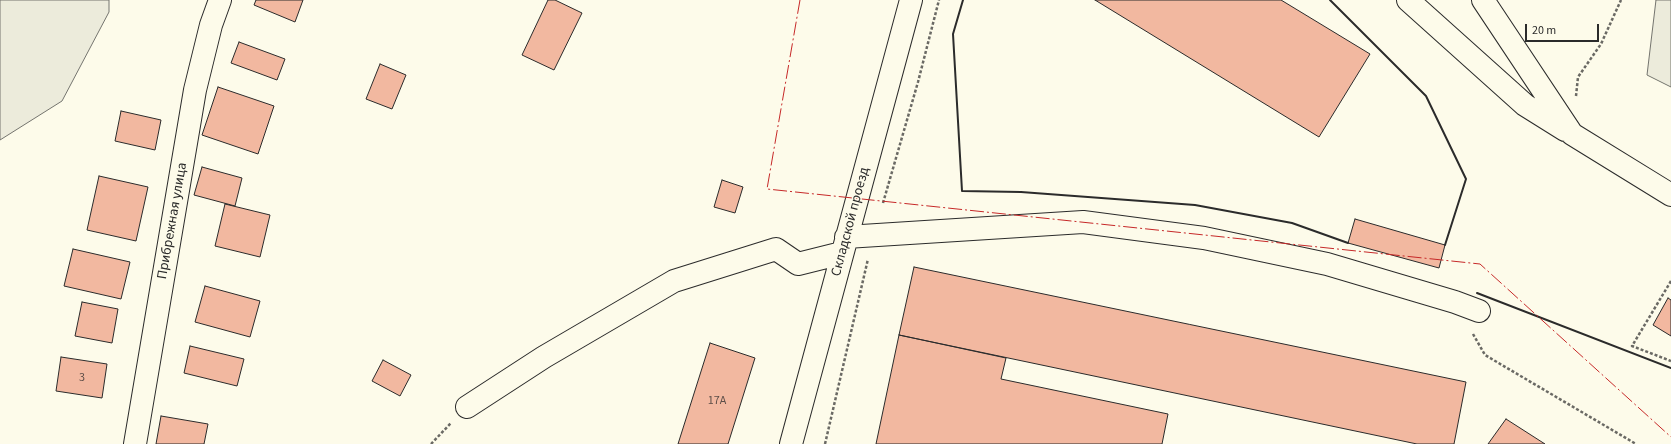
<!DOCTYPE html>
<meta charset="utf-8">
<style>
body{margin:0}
#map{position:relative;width:1671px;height:444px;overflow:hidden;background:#fdfbea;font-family:"Source Sans 3",sans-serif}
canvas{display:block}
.scale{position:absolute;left:1525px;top:24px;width:74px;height:18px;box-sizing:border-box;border:2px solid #2b2b2b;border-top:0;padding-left:5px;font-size:12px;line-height:14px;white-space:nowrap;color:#2b2b2b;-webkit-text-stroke:3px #fdfbea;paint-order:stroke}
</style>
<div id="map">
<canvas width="1671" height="444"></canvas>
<div class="scale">20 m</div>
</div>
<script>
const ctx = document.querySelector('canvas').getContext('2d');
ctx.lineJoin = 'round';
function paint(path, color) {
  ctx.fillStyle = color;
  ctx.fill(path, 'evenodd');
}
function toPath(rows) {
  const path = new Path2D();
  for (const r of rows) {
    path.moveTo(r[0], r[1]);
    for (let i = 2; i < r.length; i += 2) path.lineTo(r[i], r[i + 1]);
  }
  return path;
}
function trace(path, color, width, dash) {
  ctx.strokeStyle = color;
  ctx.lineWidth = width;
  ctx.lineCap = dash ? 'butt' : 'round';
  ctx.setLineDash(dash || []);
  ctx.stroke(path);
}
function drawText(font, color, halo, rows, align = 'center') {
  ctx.font = font + ' "Source Sans 3",sans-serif';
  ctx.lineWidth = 3;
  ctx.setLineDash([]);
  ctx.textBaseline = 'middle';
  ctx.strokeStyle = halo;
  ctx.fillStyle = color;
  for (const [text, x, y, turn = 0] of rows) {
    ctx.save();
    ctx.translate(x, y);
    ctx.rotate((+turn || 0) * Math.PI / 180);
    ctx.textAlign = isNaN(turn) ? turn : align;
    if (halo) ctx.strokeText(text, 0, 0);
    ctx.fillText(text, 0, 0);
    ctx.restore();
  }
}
const green = toPath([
 [0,0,109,0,109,12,62,101,0,140,0,0],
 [1656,0,1671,0,1671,87,1647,75,1656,0]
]);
paint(green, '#ecebdb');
trace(green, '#74746e', 1);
const building = toPath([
 [256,0,303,0,295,22,254,5,256,0],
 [548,0,555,0,582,13,554,70,522,55,548,0],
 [1095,0,1281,0,1370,54,1319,137,1095,0],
 [239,42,285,59,277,80,231,63,239,42],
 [380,64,406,75,392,109,366,99,380,64],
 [218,87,274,106,258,154,202,135,218,87],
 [121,111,161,120,155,150,115,141,121,111],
 [202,167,242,178,235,206,194,195,202,167],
 [99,176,148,187,136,241,87,230,99,176],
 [722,180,743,187,735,213,714,207,722,180],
 [225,204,270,215,260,257,215,246,225,204],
 [1355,219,1445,245,1439,268,1348,243,1355,219],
 [73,249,130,262,121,299,64,286,73,249],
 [914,267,1466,382,1454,444,1417,444,899,335,914,267],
 [205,286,260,301,250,337,195,322,205,286],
 [1668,298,1671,300,1671,336,1653,325,1668,298],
 [82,302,118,309,112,343,75,336,82,302],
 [899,335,1006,358,1001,379,1168,414,1162,444,876,444,899,335],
 [710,343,755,358,728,444,678,444,710,343],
 [190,346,244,359,237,386,184,373,190,346],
 [61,357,107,364,102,398,56,391,61,357],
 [383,360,411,375,400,396,372,381,383,360],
 [161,416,208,424,204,444,156,444,161,416],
 [1506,419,1545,444,1488,444,1506,419]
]);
paint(building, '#f2b8a0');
trace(building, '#2b2b2b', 1);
const minor = toPath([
 [1408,0,1525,105,1565,130],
 [1483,0,1572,134,1671,195],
 [846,237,1083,222,1204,238,1327,264,1455,302,1479,311],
 [467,407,544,357,674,281,776,249,798,264,842,253],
 [135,444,195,90,211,25,220,0],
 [791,444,911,0]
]);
trace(minor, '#2b2b2b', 24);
trace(toPath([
 [1576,96,1578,77,1601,44,1621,0],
 [883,203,918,82,939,0],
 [1671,281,1632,346,1671,361],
 [1473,334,1485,355,1636,444],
 [431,444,451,423],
 [825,444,868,259]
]), '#6a6964', 2.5, [3, 2]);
trace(minor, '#fdfbea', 22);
trace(toPath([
 [963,0,953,34,962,191,1021,192,1195,205,1292,223,1348,243],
 [1330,0,1426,96,1466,179,1445,245],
 [1477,293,1671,368]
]), '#2b2b2b', 2);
trace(toPath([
 [800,0,767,189,1480,264,1671,437]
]), '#c62828', 1, [14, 3, 2, 3]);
drawText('12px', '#5d4e48', null, [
 ["3",82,378],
 ["17А",717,401]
]);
drawText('14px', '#2b2b2b', '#fdfbea', [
 ["Прибрежная улица",173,221,-80],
 ["Складской проезд",851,222,-75]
]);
</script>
